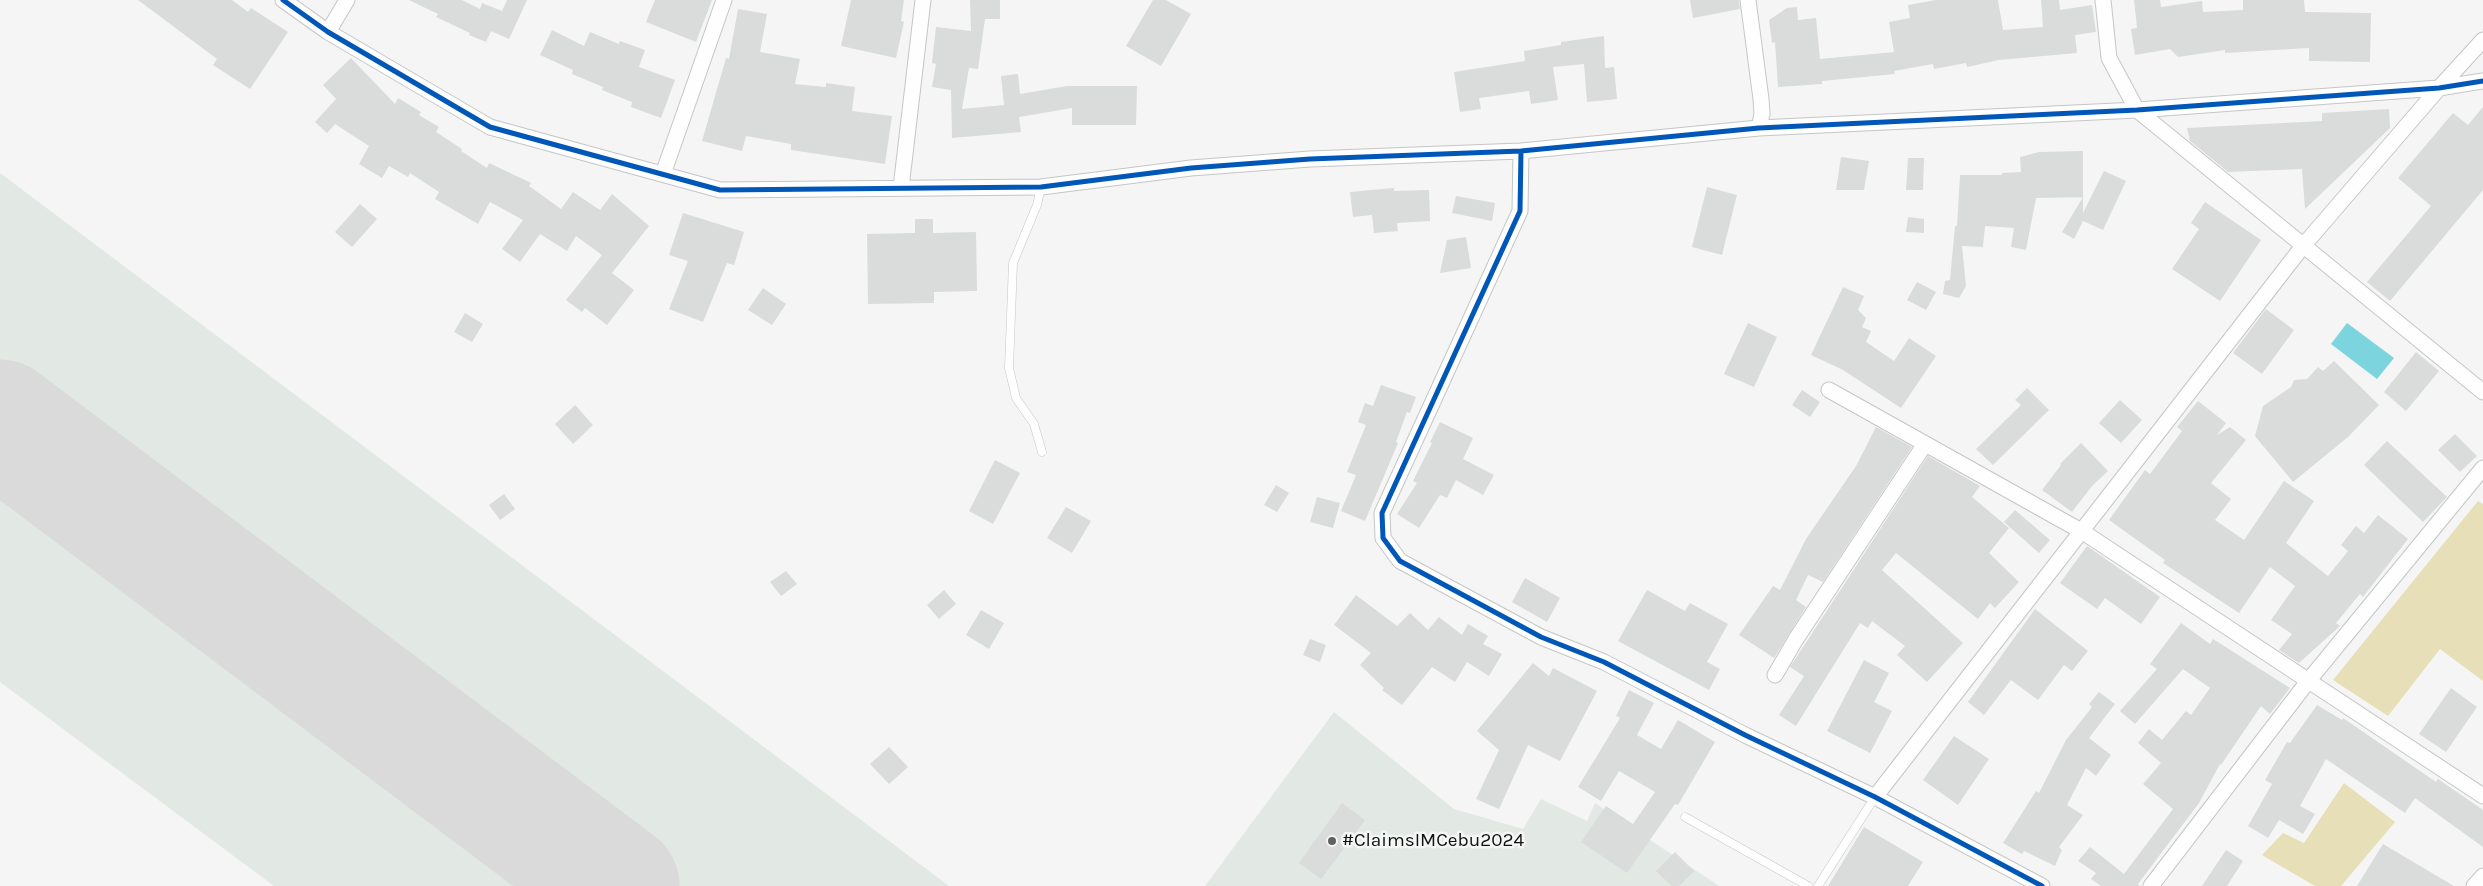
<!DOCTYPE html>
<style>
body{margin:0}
canvas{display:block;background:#f4f5f4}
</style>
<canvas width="2483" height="886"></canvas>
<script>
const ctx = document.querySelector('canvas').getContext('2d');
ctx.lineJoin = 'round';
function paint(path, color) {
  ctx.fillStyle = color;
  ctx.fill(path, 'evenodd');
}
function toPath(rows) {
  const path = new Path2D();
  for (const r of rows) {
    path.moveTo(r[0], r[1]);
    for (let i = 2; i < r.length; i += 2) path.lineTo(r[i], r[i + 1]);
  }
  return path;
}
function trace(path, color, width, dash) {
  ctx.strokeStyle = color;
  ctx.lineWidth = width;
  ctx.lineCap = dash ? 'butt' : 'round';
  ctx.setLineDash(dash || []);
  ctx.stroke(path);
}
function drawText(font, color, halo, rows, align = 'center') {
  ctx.font = font + ' Karla,sans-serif';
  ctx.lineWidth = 5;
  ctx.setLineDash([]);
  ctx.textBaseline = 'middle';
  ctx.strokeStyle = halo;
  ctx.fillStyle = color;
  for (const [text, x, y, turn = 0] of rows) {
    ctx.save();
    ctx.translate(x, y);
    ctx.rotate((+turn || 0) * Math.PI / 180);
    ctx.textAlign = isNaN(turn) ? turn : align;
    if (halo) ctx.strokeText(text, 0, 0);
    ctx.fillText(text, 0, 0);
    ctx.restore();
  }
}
paint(toPath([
 [0,173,949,886,274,886,0,682],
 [1334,712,1454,809,1523,829,1541,799,1587,821,1595,803,1719,886,1205,886]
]), '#e2e8e3');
paint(toPath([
 [2478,501,2483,504,2483,681,2440,649,2388,716,2333,680],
 [2344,783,2395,822,2341,886,2315,886,2262,855,2283,833,2304,843]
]), '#e7dfb7');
paint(toPath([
 [2347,323,2394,358,2377,379,2331,344]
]), '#7bd4de');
trace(toPath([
 [0,422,617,886]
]), '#dadada', 125);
paint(toPath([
 [138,0,232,0,248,12,251,8,288,32,250,89,213,65,217,59],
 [409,0,462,0,480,9,482,3,502,11,507,0,527,0,509,39,491,31,486,42,469,35,470,33,436,17,438,14],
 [655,0,712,0,696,42,646,22],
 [851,0,904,0,901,21,904,22,896,58,841,46],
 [970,0,1000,0,1000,19,985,19,978,69,969,68,962,109,1004,105,1001,76,1018,74,1020,94,1067,86,1137,86,1136,125,1072,125,1072,108,1019,117,1021,132,952,138,951,90,932,87,936,64,932,63,936,27,971,31],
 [1153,0,1166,0,1191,14,1161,66,1126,46],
 [1690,0,1739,0,1740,9,1693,18],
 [1936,0,1998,0,2003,30,2043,27,2041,0,2059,0,2060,10,2092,5,2096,32,2075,35,2077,53,1999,60,1967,67,1966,63,1934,69,1933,64,1894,71,1895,74,1822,81,1822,84,1778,87,1775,42,1772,43,1769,20,1787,8,1797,7,1798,20,1816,18,1820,59,1894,52,1889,22,1910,18,1908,5],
 [2134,0,2160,0,2161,7,2202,1,2203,12,2243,10,2243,0,2304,0,2305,12,2371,13,2370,62,2309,61,2309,48,2225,53,2225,50,2178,57,2170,49,2135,55,2131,29,2137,28],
 [738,9,767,14,760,52,800,59,795,84,826,87,826,83,855,87,852,111,892,116,885,164,791,150,791,144,746,136,742,151,702,141,726,58,729,59],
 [552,30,584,46,590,32,619,44,620,41,645,50,639,67,675,80,661,118,631,107,632,102,602,90,603,87,572,74,573,70,540,55],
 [1604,36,1605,68,1614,67,1617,99,1587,102,1584,64,1553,67,1558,100,1531,104,1529,91,1479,98,1481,109,1460,112,1454,72,1525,61,1524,51,1561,45,1561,42],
 [351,58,395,104,398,98,421,112,419,115,439,127,436,132,462,149,461,151,487,168,489,163,531,183,529,186,561,209,573,192,600,210,612,194,649,226,612,273,634,290,607,325,585,308,582,312,566,300,602,255,576,236,567,251,540,234,520,262,502,249,523,220,490,202,478,224,435,199,439,192,410,173,408,177,389,166,382,178,359,164,369,146,335,124,327,133,315,122,336,99,323,85],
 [2483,107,2483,190,2390,301,2367,282,2431,206,2398,178,2453,113,2468,125],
 [2389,109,2390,128,2305,209,2302,169,2228,172,2190,141,2187,128,2322,121,2322,113],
 [2083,151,2083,213,2104,171,2126,181,2103,230,2083,221,2074,239,2062,232,2083,197,2036,198,2026,250,2011,247,2014,228,1985,226,1983,247,1962,246,1966,286,1959,298,1943,294,1945,281,1950,280,1955,226,1957,226,1960,175,2002,175,2002,173,2021,172,2020,157,2039,152],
 [1841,157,1869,161,1864,190,1836,190],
 [1908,158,1924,158,1923,190,1906,190],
 [1707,187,1737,195,1722,255,1692,247],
 [1394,188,1394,191,1429,190,1430,221,1397,223,1398,231,1374,233,1372,215,1353,217,1350,192],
 [1456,196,1495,203,1492,221,1452,213],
 [2205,202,2261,240,2220,301,2172,269,2199,229,2191,223],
 [360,204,377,219,352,247,335,232],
 [683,213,744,232,734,265,727,263,703,322,669,309,688,261,669,255],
 [1908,217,1924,219,1924,233,1906,232],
 [915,219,933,219,933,233,976,232,977,291,934,292,934,303,868,304,867,234,915,233],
 [1466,237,1471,268,1440,273,1447,240],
 [1917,282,1936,292,1926,310,1907,300],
 [1843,287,1864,296,1858,310,1866,318,1862,327,1871,331,1866,342,1894,361,1909,338,1936,356,1901,408,1843,370,1811,355],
 [763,288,786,304,772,325,748,310],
 [2266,309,2294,330,2262,374,2233,353],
 [465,313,483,324,472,342,454,332],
 [1748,323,1777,337,1754,387,1724,374],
 [2416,352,2439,371,2406,411,2384,392],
 [2334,361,2379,405,2348,437,2293,482,2255,436,2263,406,2291,387,2294,380,2307,379,2318,367,2323,371],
 [1381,385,1416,397,1410,413,1407,412,1396,442,1398,443,1365,521,1341,511,1356,475,1347,472,1366,425,1358,422,1365,403,1373,406],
 [2027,388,2049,410,1993,465,1976,449,2021,405,2015,400],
 [1802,390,1820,402,1810,417,1792,405],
 [2120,400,2142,420,2121,443,2099,423],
 [2198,401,2226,423,2217,435,2230,427,2246,440,2211,483,2231,499,2215,520,2244,540,2284,481,2314,501,2286,543,2328,576,2348,551,2341,545,2356,526,2364,533,2378,515,2408,539,2363,597,2360,594,2336,623,2340,626,2299,663,2279,650,2292,634,2271,620,2295,586,2270,567,2239,613,2163,563,2165,560,2109,520,2145,470,2150,474,2182,431,2177,427],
 [575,405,593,425,573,444,555,424],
 [1440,422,1473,438,1463,459,1494,475,1483,495,1456,480,1447,498,1440,495,1419,528,1397,514,1417,483,1413,481,1432,443,1430,442],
 [1876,427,1912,447,1823,582,1808,575,1796,600,1806,607,1774,658,1739,635,1773,586,1780,590,1806,539,1856,466],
 [2455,434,2477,456,2460,472,2438,450],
 [2387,441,2447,497,2423,522,2364,465],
 [2081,443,2108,471,2092,486,2072,512,2042,490,2061,465,2060,464],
 [1928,456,1980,486,1972,497,2009,528,1989,553,2019,582,1995,608,1990,603,1978,619,1896,553,1882,570,1963,643,1927,682,1897,655,1905,646,1872,621,1868,628,1860,623,1796,726,1779,715,1804,676,1790,667],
 [995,460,1020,473,993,524,969,511],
 [1276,485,1289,493,1277,512,1264,505],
 [504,494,515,509,500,520,489,505],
 [1317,497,1340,503,1333,528,1310,522],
 [1066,507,1091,521,1072,553,1047,538],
 [2015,510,2050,540,2039,553,2004,522],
 [2087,546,2160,597,2141,624,2105,598,2097,609,2060,583],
 [786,571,797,584,781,596,770,582],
 [1525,578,1560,598,1547,622,1512,602],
 [944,590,956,604,939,619,927,605],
 [1647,590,1685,611,1690,603,1728,624,1707,662,1720,669,1709,690,1618,641],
 [1356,595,1397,626,1410,613,1428,630,1439,617,1462,635,1468,624,1488,636,1483,644,1502,654,1489,676,1467,662,1455,682,1432,667,1402,705,1382,690,1384,688,1360,665,1371,653,1334,625],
 [2035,609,2088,651,2072,671,2064,665,2038,700,2011,680,1984,715,1968,702],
 [981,610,1004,623,989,649,966,635],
 [2181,623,2210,644,2213,639,2290,688,2270,714,2261,706,2221,765,2220,764,2199,803,2138,884,2140,886,2101,886,2091,879,2096,873,2078,861,2090,847,2124,874,2173,809,2143,784,2161,763,2138,743,2149,729,2162,740,2186,711,2191,715,2210,688,2183,669,2135,724,2120,711,2157,669,2150,664],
 [1310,639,1326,645,1320,662,1303,655],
 [1864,660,1889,673,1874,702,1892,711,1870,753,1827,731],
 [1533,663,1549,676,1553,668,1597,691,1560,761,1528,745,1499,809,1476,799,1499,750,1477,731],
 [2451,688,2477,707,2446,752,2419,734],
 [1629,690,1654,703,1637,735,1661,749,1678,720,1715,742,1678,805,1675,804,1627,873,1581,842,1606,806,1633,824,1655,792,1619,771,1601,801,1578,787,1620,718,1616,716],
 [2099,692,2115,704,2089,738,2111,755,2096,776,2086,768,2067,805,2083,815,2059,847,2062,850,2055,866,2024,851,2022,854,2003,843,2036,791,2039,793,2066,740,2092,707,2089,704],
 [2317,705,2342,720,2343,718,2436,782,2438,779,2483,810,2483,847,2415,798,2405,813,2326,759,2300,806,2315,814,2303,834,2279,820,2268,838,2248,826,2272,784,2265,780,2287,742,2290,743],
 [1954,736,1989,759,1958,805,1923,780],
 [889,747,908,767,889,784,870,764],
 [1342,803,1365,820,1321,879,1299,863],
 [1864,827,1923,862,1908,886,1828,886],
 [2383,844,2454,886,2357,886],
 [2226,850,2243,861,2227,886,2202,886],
 [1675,852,1694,871,1679,886,1672,886,1656,871]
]), '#dadcdb');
const service = toPath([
 [1041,187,1037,205,1013,263,1009,368,1016,398,1034,424,1042,452],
 [1685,817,1808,886],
 [1818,886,1875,797]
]);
const minor = toPath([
 [283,0,328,32,490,127,720,190,1041,187,1191,168,1310,159,1521,151,1759,128,2137,110,2439,88,2483,81],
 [1748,0,1761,99,1762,114,1759,128],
 [2103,0,2109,58,2137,110,2483,392],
 [328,32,347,0],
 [1521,151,1520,211,1382,513,1383,538,1400,561,1541,637,1604,662,1745,735,1875,797,2042,886],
 [663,174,724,0],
 [901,188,923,0],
 [1829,390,2083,532,2483,796],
 [1775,675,1796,639,1925,444],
 [1875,797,2303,246,2439,88,2483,40],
 [2151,886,2309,680,2483,468],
 [2474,886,2483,876]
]);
trace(service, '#c5c6c5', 9);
trace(minor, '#c5c6c5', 17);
trace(service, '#fdfefd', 8);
trace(minor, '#fdfefd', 15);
trace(toPath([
 [283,0,328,32,490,127,720,190,1041,187,1191,168,1310,159,1521,151,1759,128,2137,110,2439,88,2483,81],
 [1521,151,1520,211,1382,513,1383,538,1400,561,1541,637,1604,662,1745,735,1875,797,2042,886]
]), '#0057b8', 5);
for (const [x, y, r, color] of [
 [1332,841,5,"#606160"]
]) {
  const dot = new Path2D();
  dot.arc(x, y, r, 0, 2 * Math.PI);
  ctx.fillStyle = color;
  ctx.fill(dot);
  trace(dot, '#f3f6f4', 2);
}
drawText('19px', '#101110', '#f3f6f4', [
 ["#ClaimsIMCebu2024",1342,841]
], 'left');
</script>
